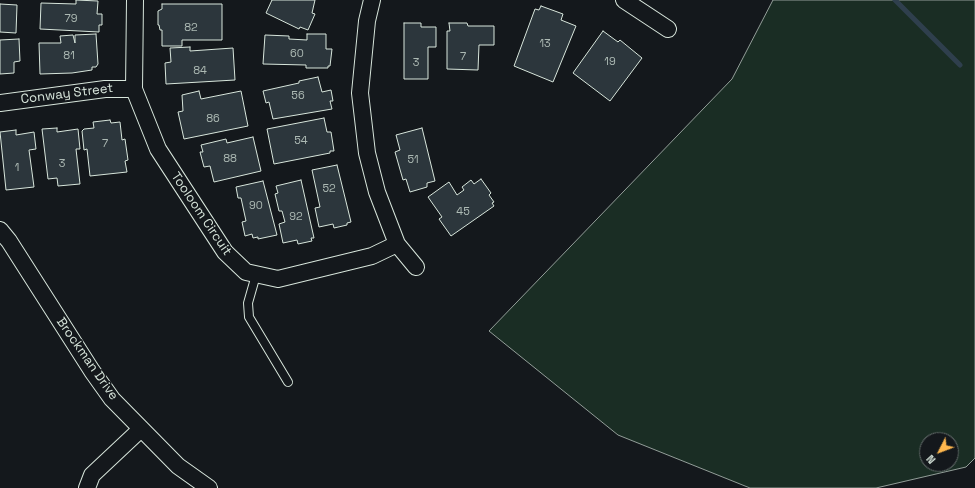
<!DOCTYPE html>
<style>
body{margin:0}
#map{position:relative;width:975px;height:488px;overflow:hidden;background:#14181c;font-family:"Space Grotesk",sans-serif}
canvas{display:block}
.north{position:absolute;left:919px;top:432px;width:40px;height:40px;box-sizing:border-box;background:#14181c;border:1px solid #626a69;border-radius:50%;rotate:228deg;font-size:11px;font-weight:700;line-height:16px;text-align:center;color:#d8e6dc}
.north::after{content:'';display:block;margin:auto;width:14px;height:18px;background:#ffb74d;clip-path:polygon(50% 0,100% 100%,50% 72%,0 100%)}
</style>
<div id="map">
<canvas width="975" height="488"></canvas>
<div class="north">N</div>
</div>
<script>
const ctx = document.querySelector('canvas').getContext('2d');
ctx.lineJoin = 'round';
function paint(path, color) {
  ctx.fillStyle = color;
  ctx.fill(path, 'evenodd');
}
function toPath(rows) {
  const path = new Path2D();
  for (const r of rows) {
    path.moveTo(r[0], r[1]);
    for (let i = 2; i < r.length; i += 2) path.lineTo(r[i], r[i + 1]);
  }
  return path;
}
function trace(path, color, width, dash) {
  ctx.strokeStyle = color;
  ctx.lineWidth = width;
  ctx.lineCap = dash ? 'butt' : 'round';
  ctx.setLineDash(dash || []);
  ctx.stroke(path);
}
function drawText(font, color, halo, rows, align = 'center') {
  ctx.font = font + ' "Space Grotesk",sans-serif';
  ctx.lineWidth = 3;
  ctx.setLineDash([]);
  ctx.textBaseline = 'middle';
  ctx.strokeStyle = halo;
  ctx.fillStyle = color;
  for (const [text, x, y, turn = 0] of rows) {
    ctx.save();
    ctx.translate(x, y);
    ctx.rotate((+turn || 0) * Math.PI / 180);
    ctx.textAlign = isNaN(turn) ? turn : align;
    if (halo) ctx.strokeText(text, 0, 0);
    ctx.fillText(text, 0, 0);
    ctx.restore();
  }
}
const green = toPath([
 [773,0,975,0,975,458,966,467,876,488,750,488,618,435,489,331,732,79,773,0],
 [927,440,951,440,951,464,927,464,927,440]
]);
paint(green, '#1a2d24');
trace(green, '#939e99', 1);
trace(toPath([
 [895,0,960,65]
]), '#2f3f4d', 5);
const building = toPath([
 [76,0,98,1,97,14,102,14,102,25,99,25,99,32,40,29,41,3,76,4,76,0],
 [272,0,315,0,312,13,315,14,308,30,300,27,299,29,266,13,272,0],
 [0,4,17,5,16,33,0,32,0,4],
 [162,4,222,4,222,40,182,40,182,46,162,46,162,30,160,30,159,25,158,25,158,11,162,9,162,4],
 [541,6,563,14,561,20,576,26,553,82,514,66,535,9,539,10,541,6],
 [404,23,421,23,421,27,436,27,436,47,428,47,428,79,404,79,404,23],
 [449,23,467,23,468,26,494,26,494,45,479,45,478,70,447,69,447,31,450,31,449,23],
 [603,31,618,42,620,40,642,58,610,101,573,73,603,31],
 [96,34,98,64,96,67,92,67,92,70,72,73,40,74,39,43,61,43,60,36,73,35,75,43,75,35,96,34],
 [307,34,326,34,326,49,332,49,330,66,328,66,328,68,306,68,306,65,263,64,265,35,289,36,289,39,307,40,307,34],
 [19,39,20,61,14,62,14,73,0,74,0,40,19,39],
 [190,47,190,51,233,48,235,80,166,84,165,63,171,62,170,48,190,47],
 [318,77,322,92,331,90,333,101,330,101,332,109,273,119,269,102,266,103,263,91,299,83,299,81,318,77],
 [199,91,201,99,241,91,248,126,184,139,178,112,183,111,182,95,199,91],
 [324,118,327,132,331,132,334,151,330,151,330,153,274,164,267,129,324,118],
 [110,120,111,123,120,122,122,140,125,139,128,160,125,161,127,172,90,176,87,149,84,150,82,131,84,129,94,128,93,122,110,120],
 [57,128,57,132,78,129,80,149,76,149,80,184,58,186,57,178,48,179,42,129,57,128],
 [422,128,435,181,427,183,427,187,410,192,406,179,403,180,395,152,400,150,396,135,422,128],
 [16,130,16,135,34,132,36,149,29,150,34,187,6,190,0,132,16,130],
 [253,137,261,171,214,182,210,166,204,167,200,152,203,152,201,145,226,139,227,143,253,137],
 [337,165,351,222,347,223,347,225,334,228,333,224,319,227,315,208,320,207,312,170,337,165],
 [481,179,491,193,489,195,494,202,492,203,494,206,451,236,439,219,442,217,428,197,449,182,457,195,464,190,462,187,471,180,474,184,481,179],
 [301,180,314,238,311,238,312,241,298,244,297,240,283,243,279,224,285,222,282,211,279,211,275,194,278,193,276,186,301,180],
 [263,181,277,235,258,239,258,237,253,238,252,234,245,236,242,222,246,221,241,198,238,198,236,187,263,181]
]);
paint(building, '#2c363c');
trace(building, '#d8e6dc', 1);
const lane = toPath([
 [256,275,248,303,249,317,288,382]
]);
const street = toPath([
 [135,0,134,89,158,149,225,252,246,272,278,279,372,256,397,244],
 [372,0,367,21,360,93,367,153,377,192,397,244,416,267],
 [624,0,668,29],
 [0,103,105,89,134,89],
 [0,230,9,241,92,371,112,399,178,466,209,488],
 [87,488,92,475,141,429]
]);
trace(lane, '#d8e6dc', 10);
trace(street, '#d8e6dc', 18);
trace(lane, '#14181c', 8);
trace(street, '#14181c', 16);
drawText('11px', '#adbab4', null, [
 ["79",71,19],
 ["82",191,28],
 ["13",545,44],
 ["60",297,54],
 ["81",69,56],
 ["7",463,57],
 ["19",610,62],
 ["3",416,63],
 ["84",200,71],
 ["56",298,96],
 ["86",213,119],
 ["54",301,141],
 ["7",105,144],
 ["88",230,159],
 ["51",413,160],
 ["3",62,164],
 ["1",17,168],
 ["52",329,189],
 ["90",256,206],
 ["45",463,212],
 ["92",296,217]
]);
drawText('13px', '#d8e6dc', '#14181c', [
 ["Conway Street",67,94,-7],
 ["Tooloom Circuit",201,214,56],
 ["Brockman Drive",87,359,55]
]);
</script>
